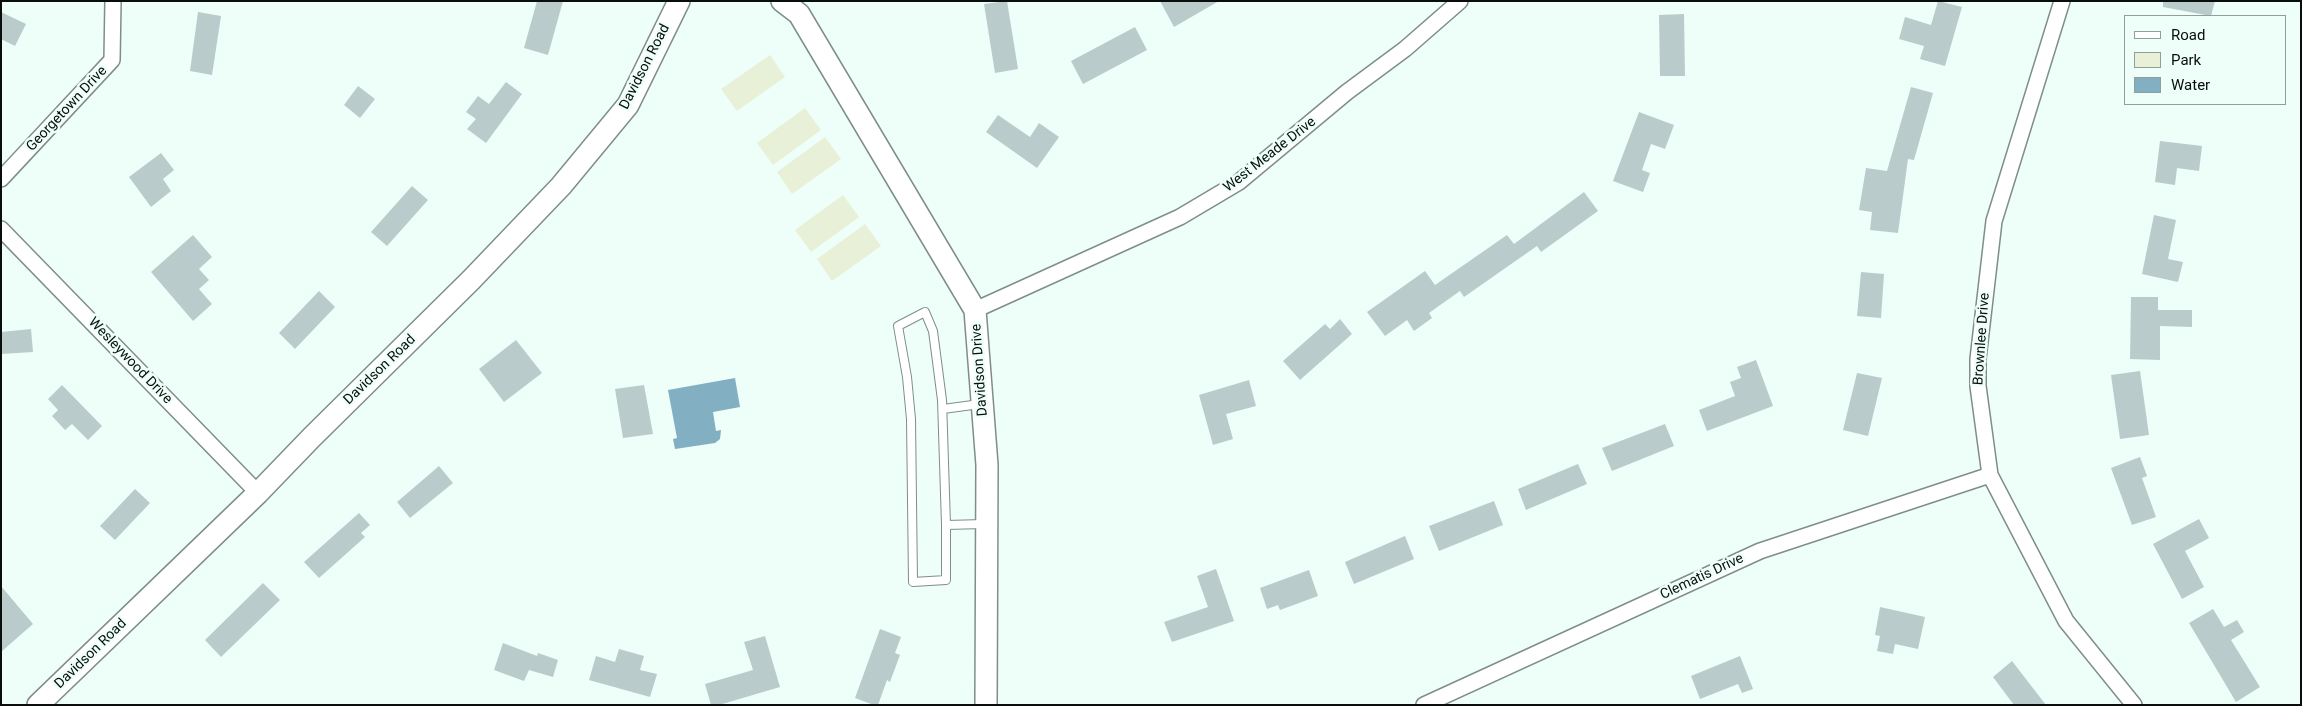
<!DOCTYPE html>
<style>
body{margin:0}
#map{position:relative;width:2302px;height:706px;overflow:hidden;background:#eefef8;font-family:Roboto,sans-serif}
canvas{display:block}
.frame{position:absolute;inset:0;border:2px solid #080e0c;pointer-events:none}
.legend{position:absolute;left:2124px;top:15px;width:162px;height:90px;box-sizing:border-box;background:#eefef8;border:1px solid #929e9a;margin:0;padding:6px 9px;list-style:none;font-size:15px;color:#080e0c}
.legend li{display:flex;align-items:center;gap:10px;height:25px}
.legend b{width:25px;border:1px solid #929e9a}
</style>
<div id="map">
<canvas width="2302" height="706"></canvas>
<div class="frame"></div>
<ul class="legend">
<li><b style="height:6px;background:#fff"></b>Road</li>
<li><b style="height:14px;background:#e8f0d7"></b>Park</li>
<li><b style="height:14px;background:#82afc1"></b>Water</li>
</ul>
</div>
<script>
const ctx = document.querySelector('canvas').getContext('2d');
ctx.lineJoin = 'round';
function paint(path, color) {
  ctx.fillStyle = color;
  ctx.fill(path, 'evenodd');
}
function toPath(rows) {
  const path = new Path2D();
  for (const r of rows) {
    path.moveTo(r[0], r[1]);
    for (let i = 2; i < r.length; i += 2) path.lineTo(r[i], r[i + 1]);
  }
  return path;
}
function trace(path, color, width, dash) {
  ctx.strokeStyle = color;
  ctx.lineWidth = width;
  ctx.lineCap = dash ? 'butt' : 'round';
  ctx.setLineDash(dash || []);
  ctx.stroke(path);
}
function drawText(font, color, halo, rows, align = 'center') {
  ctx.font = font + ' Roboto,sans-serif';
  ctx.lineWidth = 5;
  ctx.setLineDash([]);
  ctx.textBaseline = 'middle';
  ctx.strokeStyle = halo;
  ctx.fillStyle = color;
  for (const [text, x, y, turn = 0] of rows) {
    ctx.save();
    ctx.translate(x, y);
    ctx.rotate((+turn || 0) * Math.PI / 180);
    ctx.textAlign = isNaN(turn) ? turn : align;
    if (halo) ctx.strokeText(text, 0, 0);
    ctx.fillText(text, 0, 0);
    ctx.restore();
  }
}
paint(toPath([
 [770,55,785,77,737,111,721,89],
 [805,108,821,130,773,165,757,143],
 [825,137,841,159,792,194,777,172],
 [843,195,859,217,811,252,795,230],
 [865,224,881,246,832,281,817,259]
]), '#e8f0d7');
paint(toPath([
 [735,378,740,407,713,412,716,431,721,430,720,439,715,443,675,449,673,439,677,438,668,390]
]), '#82afc1');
paint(toPath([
 [537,1,563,1,548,55,524,48],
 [1007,1,1018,69,995,73,984,4],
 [1160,1,1219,1,1174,27],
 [1938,1,1962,7,1945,66,1920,59,1924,46,1899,39,1905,17,1931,25],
 [2163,1,2215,1,2211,16,2163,7],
 [1,12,26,24,15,46,1,39],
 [198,12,221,16,212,75,190,71],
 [1684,14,1685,76,1660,76,1659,15],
 [1135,27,1147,50,1083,84,1071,61],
 [506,82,522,94,486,143,467,129,476,119,466,112,478,96,489,104],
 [358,86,375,99,360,118,344,105],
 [1911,87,1933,93,1914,160,1908,159,1898,233,1870,230,1872,212,1859,210,1866,168,1887,171],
 [1639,112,1674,125,1665,149,1651,144,1642,170,1650,173,1643,192,1613,181],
 [998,115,1030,137,1039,123,1059,137,1037,168,986,132],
 [2160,141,2202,146,2199,171,2177,168,2175,185,2155,182],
 [161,153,174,170,163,179,171,191,151,207,129,177],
 [412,186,428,200,387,246,371,232],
 [1584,192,1598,211,1541,252,1537,246,1464,297,1460,291,1429,313,1432,318,1414,331,1407,320,1385,336,1367,312,1425,271,1435,285,1507,235,1514,244],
 [2154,215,2176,220,2168,259,2183,262,2178,282,2142,274],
 [193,235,212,257,199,269,209,280,199,289,212,304,193,321,151,272],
 [1861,272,1884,274,1881,318,1857,316],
 [319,291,335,307,295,349,279,333],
 [2131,297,2158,297,2158,310,2192,310,2192,327,2160,326,2160,360,2130,359],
 [1340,319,1352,334,1300,380,1283,361,1325,324,1330,329],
 [31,329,33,352,1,354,1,332],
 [516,340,542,373,504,402,479,369],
 [1756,360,1773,406,1707,431,1699,410,1735,396,1730,382,1741,378,1737,367],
 [2140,371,2149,435,2120,439,2111,375],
 [1857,373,1882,378,1868,436,1843,430],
 [1249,380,1256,406,1226,414,1233,439,1213,445,1199,395],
 [62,385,102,426,88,440,72,424,65,430,52,416,58,410,48,399],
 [644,385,653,434,623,438,615,389],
 [1665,424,1674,446,1612,471,1602,448],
 [2140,457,2147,476,2142,478,2156,517,2132,525,2111,468],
 [1578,464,1587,484,1526,510,1518,489],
 [439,466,453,483,410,518,397,502],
 [135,489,150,503,115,540,100,526],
 [1494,501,1503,525,1439,551,1429,526],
 [359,513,370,525,361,533,365,537,319,578,304,562],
 [2199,519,2209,538,2185,551,2204,587,2182,599,2153,544],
 [1405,536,1414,559,1354,584,1345,562],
 [1216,569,1234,621,1172,642,1164,622,1208,607,1197,576],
 [1309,570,1318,596,1280,610,1278,605,1267,609,1260,588],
 [263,583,280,600,221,657,205,640],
 [1,586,33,624,1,652],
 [1880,607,1925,617,1918,649,1895,644,1893,654,1877,651,1880,636,1875,635],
 [2213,609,2224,627,2237,620,2244,632,2231,640,2260,687,2236,702,2189,623],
 [880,629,901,637,895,653,900,655,890,682,887,680,878,705,874,705,855,698],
 [765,636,780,687,719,705,711,705,705,684,753,670,744,642],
 [503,643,537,656,538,653,558,660,553,677,529,670,524,681,494,670],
 [619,649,644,656,640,670,657,674,650,697,589,680,596,656,615,662],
 [1740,656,1753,689,1742,693,1738,684,1700,699,1691,676],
 [2012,661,2046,705,2014,705,1993,677]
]), '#bacbcb');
const lane = toPath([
 [943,409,980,404],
 [946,525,942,400,933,331,925,312,898,326,907,377,911,419,913,582,946,580,946,525,984,524]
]);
const street = toPath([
 [2062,1,1994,221,1978,359,1978,386,1990,475,2066,621,2134,705],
 [1,179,112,60,113,1],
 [1,229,258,493],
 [975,310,1180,217,1239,182,1347,92,1405,49,1460,1],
 [1424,705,1760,551,1990,475]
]);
const secondary = toPath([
 [782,1,799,14,975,310,987,465,986,705],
 [38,705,258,493,312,437,471,280,561,186,628,105,679,1]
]);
trace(lane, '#7f8e89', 10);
trace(street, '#7f8e89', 18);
trace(secondary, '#7f8e89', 24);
trace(lane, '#fff', 8);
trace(street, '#fff', 15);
trace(secondary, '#fff', 21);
drawText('14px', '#080e0c', '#eefef8', [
 ["Davidson Road",645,67,-63],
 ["Georgetown Drive",67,109,-47],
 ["West Meade Drive",1270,155,-38],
 ["Brownlee Drive",1982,339,-86],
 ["Wesleywood Drive",130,361,46],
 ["Davidson Road",380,370,-44],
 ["Davidson Drive",980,370,-94],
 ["Clematis Drive",1702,577,-25],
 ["Davidson Road",91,654,-44]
]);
</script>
